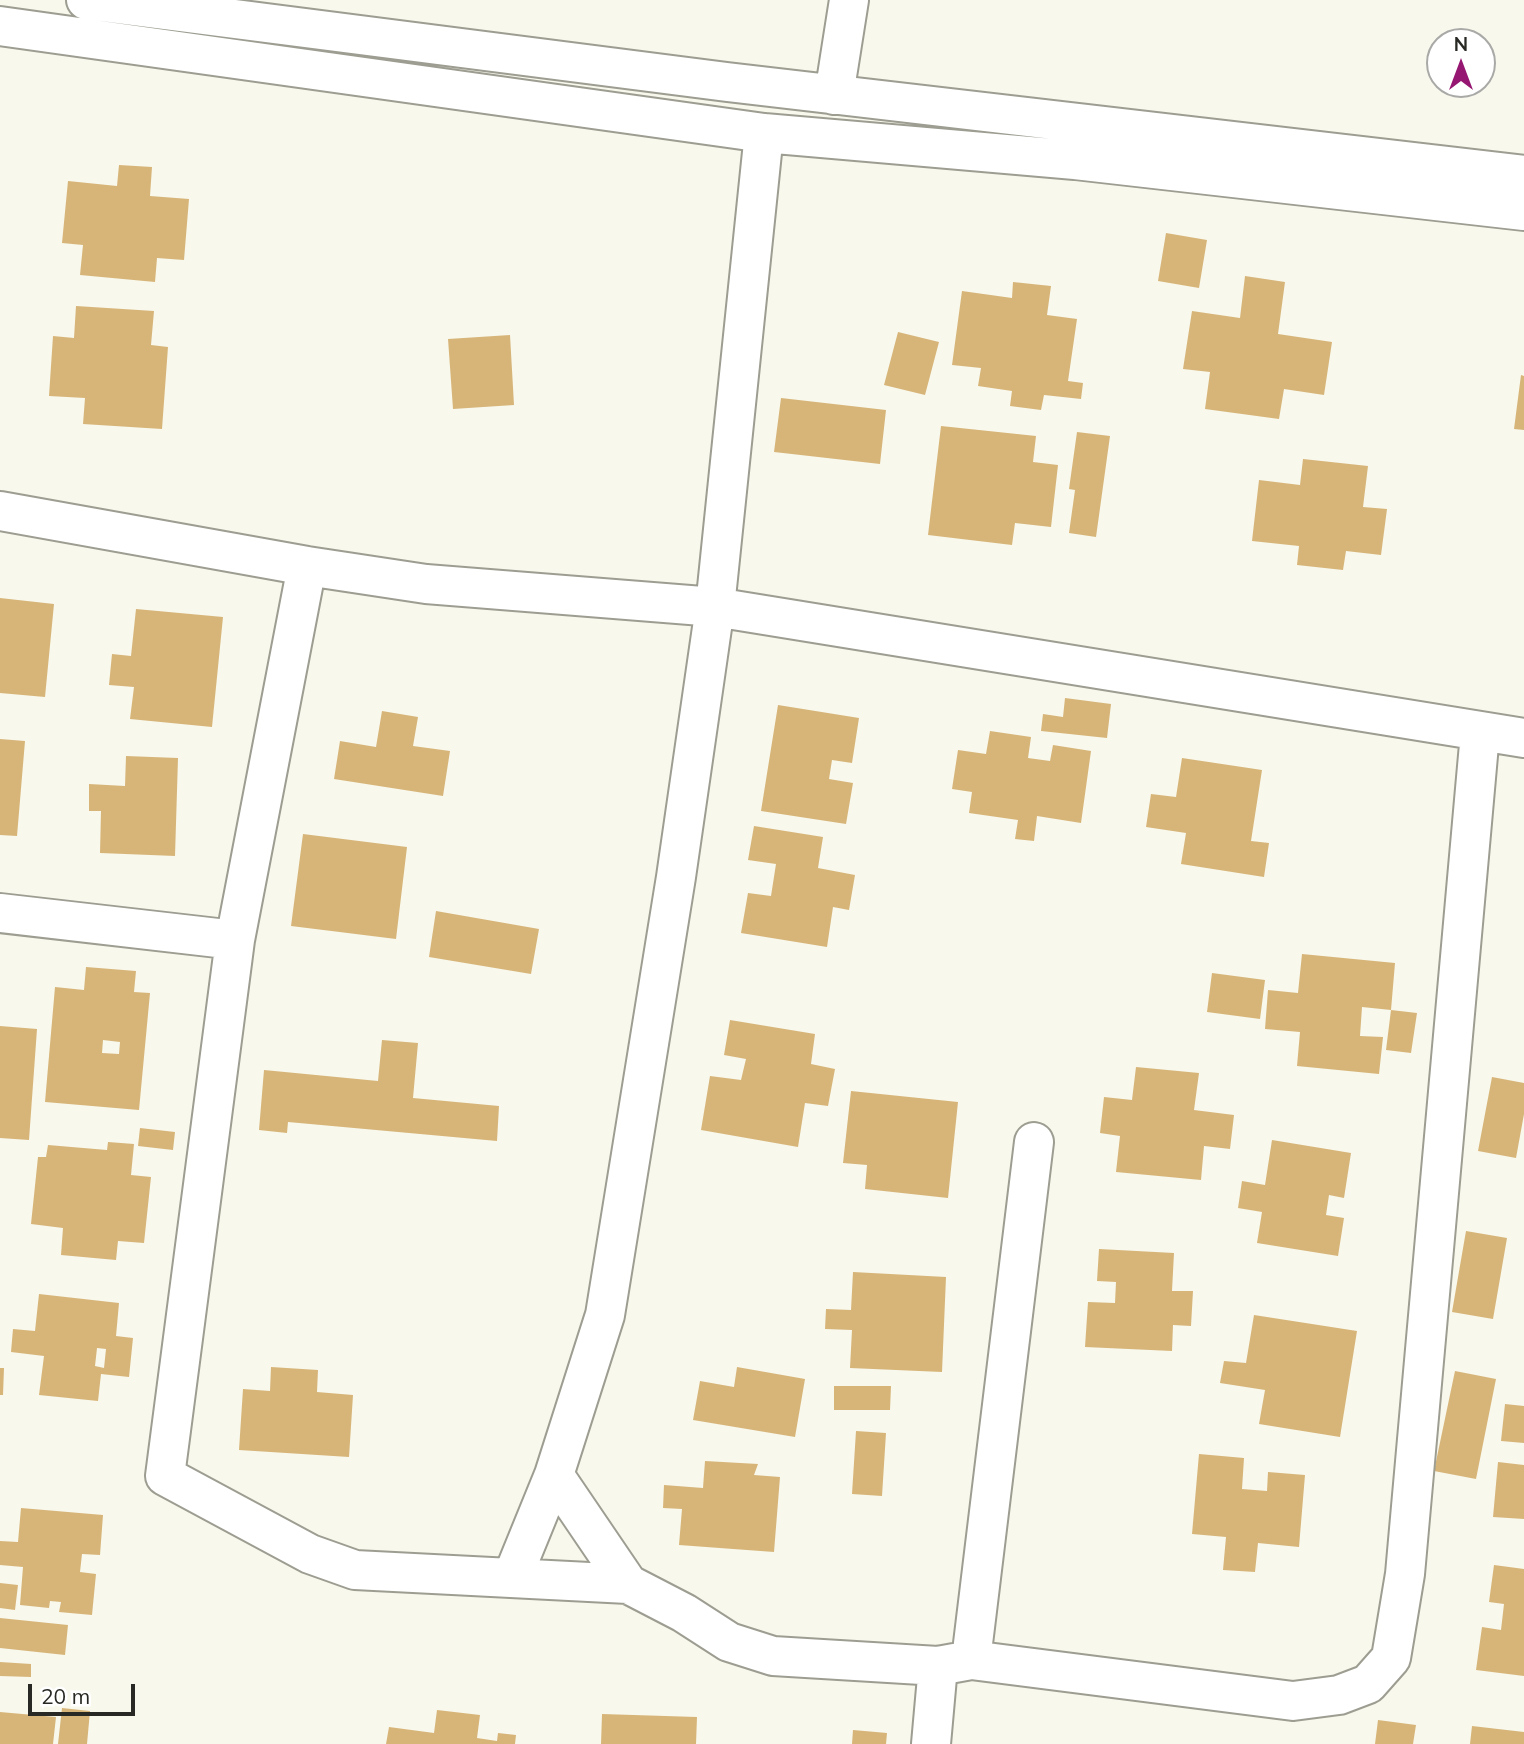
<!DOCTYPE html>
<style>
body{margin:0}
#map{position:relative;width:1524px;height:1744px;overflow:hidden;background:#f8f8ec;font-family:Mulish,sans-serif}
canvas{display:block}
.north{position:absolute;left:1426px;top:28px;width:70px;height:70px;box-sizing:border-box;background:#fff;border:2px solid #a9a9a7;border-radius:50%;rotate:0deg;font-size:19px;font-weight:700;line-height:28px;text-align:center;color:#282824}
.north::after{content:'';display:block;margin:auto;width:24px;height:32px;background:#951771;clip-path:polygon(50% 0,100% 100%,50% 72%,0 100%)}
.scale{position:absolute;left:28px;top:1684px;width:107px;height:32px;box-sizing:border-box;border:4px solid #282824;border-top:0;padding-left:9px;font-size:21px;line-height:24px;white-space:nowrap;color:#282824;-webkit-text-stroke:5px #fff;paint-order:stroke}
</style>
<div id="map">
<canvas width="1524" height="1744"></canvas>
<div class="north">N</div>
<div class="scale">20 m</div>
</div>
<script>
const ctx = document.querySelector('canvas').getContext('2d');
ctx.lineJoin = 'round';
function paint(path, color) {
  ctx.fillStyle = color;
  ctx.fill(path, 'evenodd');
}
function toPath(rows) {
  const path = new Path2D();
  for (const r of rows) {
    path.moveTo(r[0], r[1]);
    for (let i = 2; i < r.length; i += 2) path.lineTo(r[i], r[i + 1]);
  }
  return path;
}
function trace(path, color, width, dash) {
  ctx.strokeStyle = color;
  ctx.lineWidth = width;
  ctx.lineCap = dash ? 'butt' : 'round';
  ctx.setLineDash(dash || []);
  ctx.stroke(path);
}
paint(toPath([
 [119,165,152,167,150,196,189,199,184,260,157,258,155,282,80,275,83,245,62,243,68,181,117,186],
 [1166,233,1207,240,1199,288,1158,281],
 [1245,276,1285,282,1278,334,1332,342,1324,395,1284,389,1279,419,1205,409,1210,372,1183,369,1192,311,1240,318],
 [1013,282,1051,286,1047,315,1077,319,1068,381,1083,383,1081,399,1044,395,1041,410,1010,406,1012,391,978,386,981,368,952,365,962,291,1012,298],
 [76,306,154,311,151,345,168,347,162,429,83,424,85,398,49,396,53,336,74,338],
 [898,332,939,342,925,395,884,385],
 [510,335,514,405,453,409,448,339],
 [1521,375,1524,376,1524,430,1514,429],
 [781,398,886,410,880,464,774,452],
 [941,426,1036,436,1033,462,1058,465,1051,527,1015,523,1012,545,928,535],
 [1077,432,1110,436,1096,537,1069,533,1075,490,1069,489],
 [1303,459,1368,466,1363,507,1387,509,1381,555,1346,551,1343,570,1297,565,1299,546,1252,541,1259,480,1300,485],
 [0,598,54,604,45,697,0,693],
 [136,609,223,617,212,727,130,719,134,687,109,685,112,654,131,656],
 [1065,698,1111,704,1107,738,1041,731,1043,714,1063,717],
 [778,705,859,718,852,763,832,760,829,779,853,783,846,824,761,811],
 [382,711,418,717,413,746,450,751,443,796,334,779,340,741,376,747],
 [990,731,1031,737,1028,758,1050,761,1053,745,1091,751,1081,823,1037,816,1034,841,1015,839,1018,820,969,813,972,792,952,789,958,750,986,754],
 [0,739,25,741,17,836,0,835],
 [126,756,178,758,175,856,100,853,101,811,89,811,89,784,125,786],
 [1182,758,1262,770,1251,841,1269,843,1264,877,1181,864,1186,833,1146,827,1151,794,1176,797],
 [754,826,823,837,818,868,855,875,849,910,833,907,827,947,741,933,748,893,771,896,776,864,748,860],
 [303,834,407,847,396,939,291,926],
 [436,911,539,929,531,974,429,957],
 [1302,954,1395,963,1391,1010,1362,1007,1360,1036,1383,1037,1379,1074,1297,1066,1300,1032,1265,1029,1268,990,1298,993],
 [86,967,136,971,134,992,150,993,139,1110,45,1102,55,987,84,990],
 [103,1040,120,1042,119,1054,102,1053],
 [1212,973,1265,980,1260,1019,1207,1012],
 [1391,1010,1417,1013,1411,1053,1386,1050],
 [730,1020,815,1034,811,1064,835,1069,828,1106,805,1103,798,1147,701,1130,710,1076,741,1080,746,1059,724,1055],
 [0,1026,37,1029,29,1140,0,1138],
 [382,1040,418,1043,413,1098,499,1106,497,1141,288,1122,287,1133,259,1130,264,1070,378,1081],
 [1136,1067,1199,1073,1194,1110,1234,1115,1230,1149,1204,1146,1201,1180,1116,1172,1120,1136,1100,1133,1104,1097,1132,1100],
 [1492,1077,1524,1083,1524,1114,1516,1158,1478,1151],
 [851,1091,958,1102,948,1198,865,1189,867,1165,843,1163],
 [140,1128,175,1132,173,1150,138,1146],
 [1272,1140,1351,1153,1344,1198,1329,1195,1326,1215,1344,1218,1338,1256,1257,1243,1262,1212,1238,1208,1242,1181,1265,1185],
 [108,1142,134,1144,131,1175,151,1177,144,1243,118,1241,116,1260,61,1255,63,1228,31,1224,38,1157,46,1157,48,1145,107,1150],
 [1466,1231,1507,1238,1493,1319,1452,1312],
 [1099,1249,1174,1253,1172,1291,1193,1291,1191,1326,1173,1325,1172,1351,1085,1347,1088,1302,1115,1303,1116,1282,1097,1281],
 [853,1272,946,1277,942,1372,850,1368,852,1330,825,1329,826,1309,851,1310],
 [39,1294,119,1303,116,1336,133,1338,129,1377,101,1374,98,1401,39,1395,44,1356,11,1352,13,1329,35,1331],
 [97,1348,106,1349,104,1368,95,1366],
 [1254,1315,1357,1331,1340,1437,1259,1424,1265,1390,1220,1383,1224,1361,1246,1363],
 [271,1367,318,1370,317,1392,353,1395,349,1457,239,1450,243,1389,270,1391],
 [737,1367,805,1379,795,1437,693,1420,700,1381,734,1387],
 [0,1368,4,1368,3,1395,0,1395],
 [1455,1371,1496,1379,1476,1479,1434,1471],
 [834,1386,891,1386,890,1410,834,1410],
 [1505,1404,1524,1406,1524,1443,1501,1441],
 [856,1431,886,1433,882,1496,852,1494],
 [1199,1454,1244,1458,1242,1489,1267,1491,1268,1472,1305,1475,1299,1547,1258,1543,1255,1572,1223,1570,1226,1537,1192,1534],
 [705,1461,758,1464,754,1475,780,1477,774,1552,679,1545,682,1509,663,1508,664,1485,703,1488],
 [1498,1462,1524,1465,1524,1519,1493,1517],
 [21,1508,103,1515,100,1555,82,1554,80,1572,96,1574,92,1615,59,1612,61,1602,50,1601,49,1608,20,1605,23,1567,0,1565,0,1541,18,1542],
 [1494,1565,1524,1569,1524,1676,1476,1670,1482,1627,1501,1630,1504,1604,1489,1602],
 [0,1583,18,1585,15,1610,0,1608],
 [0,1618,68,1625,65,1655,0,1648],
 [0,1662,31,1664,31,1677,0,1676],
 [62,1708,90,1711,87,1744,58,1744],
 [437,1710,480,1715,477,1738,497,1741,498,1733,516,1735,515,1744,386,1744,389,1727,434,1733],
 [0,1712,56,1717,53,1744,0,1744],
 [602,1714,697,1717,696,1744,601,1744],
 [1378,1720,1416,1725,1413,1744,1375,1744],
 [1472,1726,1524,1732,1524,1744,1470,1744],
 [853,1730,887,1733,886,1744,852,1744]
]), '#d7b579');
const street = toPath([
 [86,0,727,82,1524,175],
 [0,26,764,133,1075,160,1524,211],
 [834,95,849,0],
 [0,511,307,566,426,584,715,607,1524,738],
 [307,566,235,940,165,1476,310,1554,355,1570,628,1584],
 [0,913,235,940],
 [554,1475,628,1584,684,1613,729,1642,773,1656,938,1666,971,1660,1293,1701,1339,1695,1368,1684,1391,1658,1405,1574,1480,733],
 [512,1578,554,1475,605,1315,676,877,715,607,764,133],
 [971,1660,1034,1142],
 [931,1744,938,1666]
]);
trace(street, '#9d9d92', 42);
trace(street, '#fff', 38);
</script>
